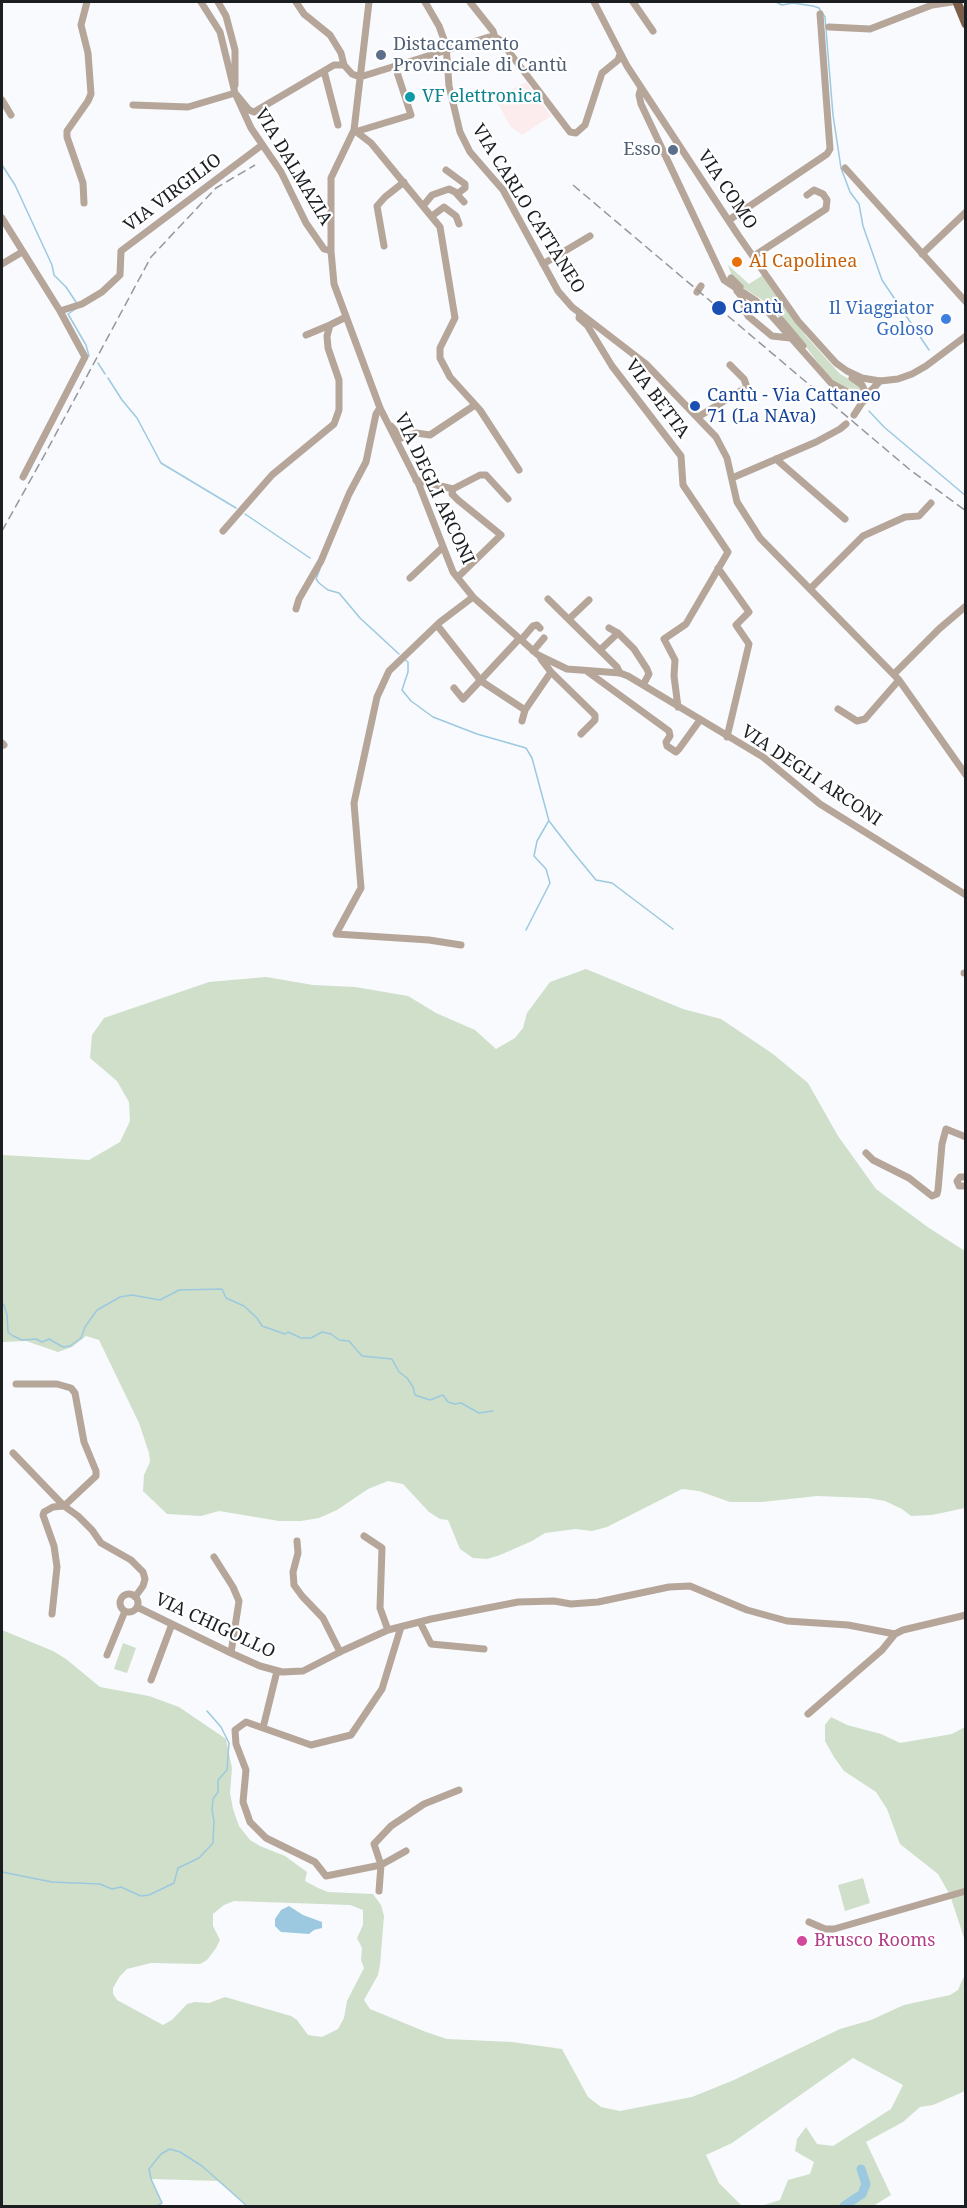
<!DOCTYPE html>
<meta charset="utf-8">
<style>
body{margin:0}
#map{position:relative;width:967px;height:2208px;overflow:hidden;background:#f8fafe;font-family:"Noto Serif",serif}
canvas{display:block}
.frame{position:absolute;inset:0;border:3px solid #1c1f22;pointer-events:none}
</style>
<div id="map">
<canvas width="967" height="2208"></canvas>
<div class="frame"></div>
</div>
<script>
const ctx = document.querySelector('canvas').getContext('2d');
ctx.lineJoin = 'round';
function paint(path, color) {
  ctx.fillStyle = color;
  ctx.fill(path, 'evenodd');
}
function toPath(rows) {
  const path = new Path2D();
  for (const r of rows) {
    if (r.length === 3) {
      path.moveTo(r[0] + r[2], r[1]);
      path.arc(r[0], r[1], r[2], 0, 2 * Math.PI);
      continue;
    }
    path.moveTo(r[0], r[1]);
    for (let i = 2; i < r.length; i += 2) path.lineTo(r[i], r[i + 1]);
  }
  return path;
}
function trace(path, color, width, dash) {
  ctx.strokeStyle = color;
  ctx.lineWidth = width;
  ctx.lineCap = dash ? 'butt' : 'round';
  ctx.setLineDash(dash || []);
  ctx.stroke(path);
}
function drawText(font, color, halo, rows, align = 'center') {
  ctx.font = font + ' "Noto Serif",serif';
  ctx.lineWidth = 4.5;
  ctx.setLineDash([]);
  ctx.textBaseline = 'middle';
  ctx.strokeStyle = halo;
  ctx.fillStyle = color;
  for (const [text, x, y, turn = 0] of rows) {
    ctx.save();
    ctx.translate(x, y);
    ctx.rotate((+turn || 0) * Math.PI / 180);
    ctx.textAlign = isNaN(turn) ? turn : align;
    if (halo) ctx.strokeText(text, 0, 0);
    ctx.fillText(text, 0, 0);
    ctx.restore();
  }
}
paint(toPath([
 [526,82,551,116,522,135,510,126,495,98]
]), '#fcecee');
paint(toPath([
 [728,265,749,284,763,275,806,336,840,374,856,383,861,389,859,393,836,383,826,374,804,344,764,301,740,286,733,279],
 [586,969,683,1009,721,1019,773,1054,808,1083,838,1136,876,1189,929,1228,965,1251,965,1508,932,1515,911,1516,902,1509,885,1501,868,1498,817,1496,762,1502,730,1502,699,1491,682,1489,607,1527,592,1531,575,1529,545,1533,532,1541,500,1555,487,1559,473,1558,460,1549,448,1520,440,1519,429,1512,403,1484,388,1481,368,1489,337,1510,319,1518,301,1521,279,1521,219,1511,201,1516,167,1514,143,1491,144,1475,150,1462,149,1453,139,1423,99,1340,86,1336,72,1347,58,1352,26,1341,2,1342,2,1155,89,1160,120,1142,130,1121,129,1102,117,1081,90,1058,92,1035,104,1018,209,982,266,977,313,985,355,987,408,996,436,1013,475,1030,496,1049,515,1038,523,1028,527,1013,550,982],
 [2,1630,53,1651,66,1659,100,1687,149,1696,179,1707,226,1739,232,1768,230,1793,233,1809,239,1826,250,1840,260,1846,285,1856,307,1872,305,1881,318,1888,328,1892,373,1894,381,1905,384,1916,380,1965,378,1975,364,2000,370,2009,426,2032,447,2039,512,2042,562,2049,588,2097,601,2107,620,2111,692,2097,734,2080,840,2029,871,2020,904,2005,950,1995,958,1990,965,1974,965,2091,933,2105,920,2107,903,2122,866,2142,891,2195,873,2206,761,2206,780,2200,788,2180,810,2174,814,2162,795,2151,797,2139,806,2127,817,2144,833,2146,891,2109,903,2085,853,2058,732,2143,706,2155,719,2183,742,2206,248,2206,219,2181,151,2179,162,2202,157,2206,2,2206],
 [234,1901,350,1905,363,1910,363,1925,357,1938,362,1948,361,1960,364,1968,347,2001,344,2018,338,2029,322,2037,308,2035,297,2020,291,2016,225,1997,209,2003,195,2002,187,2004,172,2020,163,2025,117,2000,113,1994,113,1988,120,1976,127,1969,151,1963,200,1964,207,1960,216,1948,220,1940,213,1926,213,1914,224,1905],
 [123,1643,136,1648,127,1673,114,1669],
 [831,1717,847,1725,881,1734,900,1743,952,1734,965,1727,965,1941,950,1895,938,1874,900,1844,887,1809,876,1792,844,1771,834,1757,825,1741,825,1725],
 [863,1878,870,1903,845,1911,838,1885]
]), '#cfdfc9');
paint(toPath([
 [289,1906,303,1915,322,1922,322,1928,314,1930,309,1934,281,1932,275,1926,275,1919,281,1910]
]), '#9cc9df');
trace(toPath([
 [776,2,782,5,793,3,813,6,819,8,825,17,833,115,841,168,850,192,859,204,863,226,882,280,929,350],
 [2,165,15,185,52,265,54,275,66,287,76,302],
 [77,308,68,314,86,345,89,356],
 [98,363,105,374],
 [108,378,122,400,137,418,161,463,236,508],
 [869,411,884,427,966,496],
 [245,514,310,558],
 [320,569,316,579,319,583,328,590,339,593,360,618,399,654],
 [405,660,408,662,408,672,402,690,411,701,433,717,477,734,526,748,532,758,549,821,573,852,596,880,612,883,673,929],
 [526,930,550,883,546,869,534,856,537,841,548,822],
 [2,1303,4,1305,7,1315,8,1332,13,1336,22,1340,36,1339,42,1342,49,1339,63,1347,70,1346,81,1338,85,1327,97,1310,120,1297,132,1295,160,1300,179,1290,222,1289,226,1298,244,1306,257,1318,262,1326,285,1334,288,1332,301,1338,311,1338,322,1332,331,1334,339,1340,349,1341,362,1356,392,1359,399,1372,407,1378,413,1387,415,1395,430,1400,443,1395,448,1402,455,1404,461,1403,479,1413,493,1411],
 [2,1872,52,1882,100,1884,112,1889,121,1887,141,1896,149,1895,174,1883,178,1868,199,1858,213,1843,214,1821,212,1810,213,1799,218,1792,218,1780,227,1770,229,1743,221,1727,207,1711],
 [157,2206,162,2203,151,2179,149,2169,161,2154,170,2149,180,2152,202,2166,247,2206]
]), '#9cc9df', 1.5);
trace(toPath([
 [844,2206,862,2194,866,2184,861,2169]
]), '#9cc9df', 9);
trace(toPath([
 [201,2,220,32,235,93,251,128,281,172,306,223,324,249,331,251],
 [218,2,226,16,235,50,235,85],
 [296,2,304,14,330,35,341,53,344,65],
 [369,2,354,130,331,178,331,251,334,284,380,408,419,485,453,572,473,597,538,655,567,669,620,673,628,676,763,757,820,804,966,895],
 [425,2,439,26,446,45,449,86,460,132,470,152,503,190,558,291,572,307,646,364,716,437,727,458,737,502,760,538,899,680,966,775],
 [470,2,493,31,495,37,500,40,570,132,576,133,585,125,602,73,618,60,620,54],
 [594,2,627,66,738,235,798,321,836,363,847,371,862,378,880,381,898,379,912,374,926,366,966,336],
 [633,2,653,31],
 [932,5,952,2],
 [829,27,870,29,932,5,932,2],
 [324,71,338,125],
 [641,88,639,95,641,104,724,280,756,301,769,313,831,383,864,401],
 [235,93,249,110,254,112,334,65,344,65,352,74,360,77,489,37,495,37],
 [2,100,11,115],
 [133,105,188,107,235,93],
 [354,130,371,143,440,227,455,318,440,348,440,358,450,377,480,410,519,470],
 [358,131,411,115,395,66],
 [845,168,966,302],
 [446,170,465,184,465,188,457,194],
 [84,203,83,183,67,137,67,131,88,101,91,94,88,53,81,25,87,2],
 [423,206,432,195,449,189,455,192,464,202],
 [432,216,444,207,456,216,459,224],
 [2,218,60,311,85,357,23,477],
 [729,220,827,154,830,149,820,14],
 [384,246,377,206,385,197,404,182],
 [922,254,966,212],
 [754,256,826,209,827,200,823,194,814,190,807,195],
 [2,264,22,252],
 [543,264,590,236],
 [731,278,740,287],
 [737,291,742,297,745,310,748,316,772,336,790,338],
 [697,292,701,286],
 [60,311,82,304,102,292,120,275,121,251,262,145],
 [580,313,579,318,587,325,612,366,681,456,683,485,728,552,686,624,664,639,675,660,674,676,678,707],
 [781,320,803,346],
 [306,335,330,325],
 [852,378,862,385,867,395],
 [854,415,867,395,880,381],
 [698,417,747,387,744,379,730,365],
 [391,426,402,438,416,433,430,435,475,405],
 [776,459,845,519],
 [732,478,816,442,840,429,846,424],
 [416,480,453,489,480,475,486,475,508,499],
 [453,489,452,494,458,500,501,535,458,577],
 [223,531,272,475,334,424,339,410,339,380,328,348,327,336,330,325,346,317],
 [718,568,749,612,736,625,749,644,727,737],
 [410,578,443,547],
 [810,589,863,536,905,517,919,516,931,503],
 [548,599,617,667,620,673],
 [296,609,299,599,321,561,349,494,366,462,376,414,380,408],
 [569,619,589,600],
 [437,625,481,681,525,710,551,672],
 [609,628,618,633,634,649,647,669,649,674,643,685],
 [521,640,533,626,537,625,540,628],
 [600,650,618,633],
 [533,651,544,638],
 [541,659,551,672,595,715,595,720,581,734],
 [588,672,669,731,670,736,666,742,667,746,676,752,679,749,700,720],
 [894,674,939,629,966,606],
 [454,688,463,699,519,639],
 [838,709,857,721,865,719,899,680],
 [522,721,525,710],
 [2,743,4,745],
 [461,945,429,940,336,934,361,888,354,803,377,697,389,671,440,622,473,597],
 [964,973,966,973],
 [866,1153,873,1160,909,1178,932,1196,937,1194,938,1190,942,1144,946,1129,966,1137],
 [966,1177,960,1177,957,1181,959,1186,966,1186],
 [16,1384,57,1384,71,1388,75,1393,84,1442,96,1471,96,1476,64,1506,53,1507,44,1512,43,1515,54,1546,57,1567,52,1614],
 [13,1453,64,1506,78,1516,92,1530,101,1543,131,1560,143,1572,145,1579,143,1586,135,1597],
 [364,1536,382,1548,380,1608,388,1630],
 [297,1541,298,1553,293,1572,294,1585,302,1596,323,1618,340,1652],
 [214,1557,233,1587,239,1601,231,1653],
 [129,1603,9],
 [137,1607,231,1653,260,1666,282,1672,303,1671,344,1650,388,1630,431,1619,518,1602,554,1601,571,1604,598,1602,669,1587,690,1586,747,1610,787,1621,848,1625,895,1634,903,1630,966,1615],
 [420,1622,431,1644,484,1649],
 [107,1655,125,1611],
 [277,1671,263,1728,311,1745,351,1735,382,1689,401,1627],
 [151,1680,172,1624],
 [808,1714,882,1650,895,1634],
 [263,1728,246,1722,235,1730,236,1744,246,1770,243,1802,250,1822,266,1838,315,1862,326,1876,381,1865,374,1844,391,1826,424,1804,459,1790],
 [379,1891,381,1865,406,1851],
 [809,1922,825,1929,834,1929,966,1891]
]), '#b6a599', 7);
trace(toPath([
 [957,2,966,24]
]), '#7b5f4a', 9);
trace(toPath([
 [573,185,909,469,966,511],
 [2,531,45,454,151,257,216,188,255,165]
]), '#95979b', 1.5, [9, 4.5]);
for (const [x, y, r, color] of [
 [381,55,6,"#5c6f8a"],
 [410,97,6,"#0f9aa8"],
 [673,150,6,"#5c6f8a"],
 [737,262,6,"#e8710a"],
 [719,308,8,"#1a4fb4"],
 [946,319,6,"#3f7fe0"],
 [695,406,6,"#1a4fb4"],
 [802,1941,6,"#d1479c"]
]) {
  const dot = new Path2D();
  dot.arc(x, y, r, 0, 2 * Math.PI);
  ctx.fillStyle = color;
  ctx.fill(dot);
  trace(dot, '#fff', 2);
}
drawText('18px', '#4e5e75', '#fff', [
 ["Distaccamento",393,45],
 ["Provinciale di Cantù",393,66],
 ["Esso",661,150,"right"]
], 'left');
drawText('18px', '#0d838f', '#fff', [
 ["VF elettronica",422,97]
], 'left');
drawText('18px', '#1c1f22', '#fff', [
 ["VIA DALMAZIA",293,167,59],
 ["VIA COMO",727,190,56],
 ["VIA VIRGILIO",173,193,-37],
 ["VIA CARLO CATTANEO",528,209,58],
 ["VIA BETTA",657,399,53],
 ["VIA DEGLI ARCONI",434,489,65],
 ["VIA DEGLI ARCONI",811,776,34],
 ["VIA CHIGOLLO",215,1626,25]
]);
drawText('18px', '#c56008', '#fff', [
 ["Al Capolinea",749,262]
], 'left');
drawText('18px', '#164399', '#fff', [
 ["Cantù",732,308],
 ["Cantù - Via Cattaneo",707,396],
 ["71 (La NAva)",707,417]
], 'left');
drawText('18px', '#366cbe', '#fff', [
 ["Il Viaggiator",934,309],
 ["Goloso",934,330]
], 'right');
drawText('18px', '#b23c85', '#fff', [
 ["Brusco Rooms",814,1941]
], 'left');
</script>
